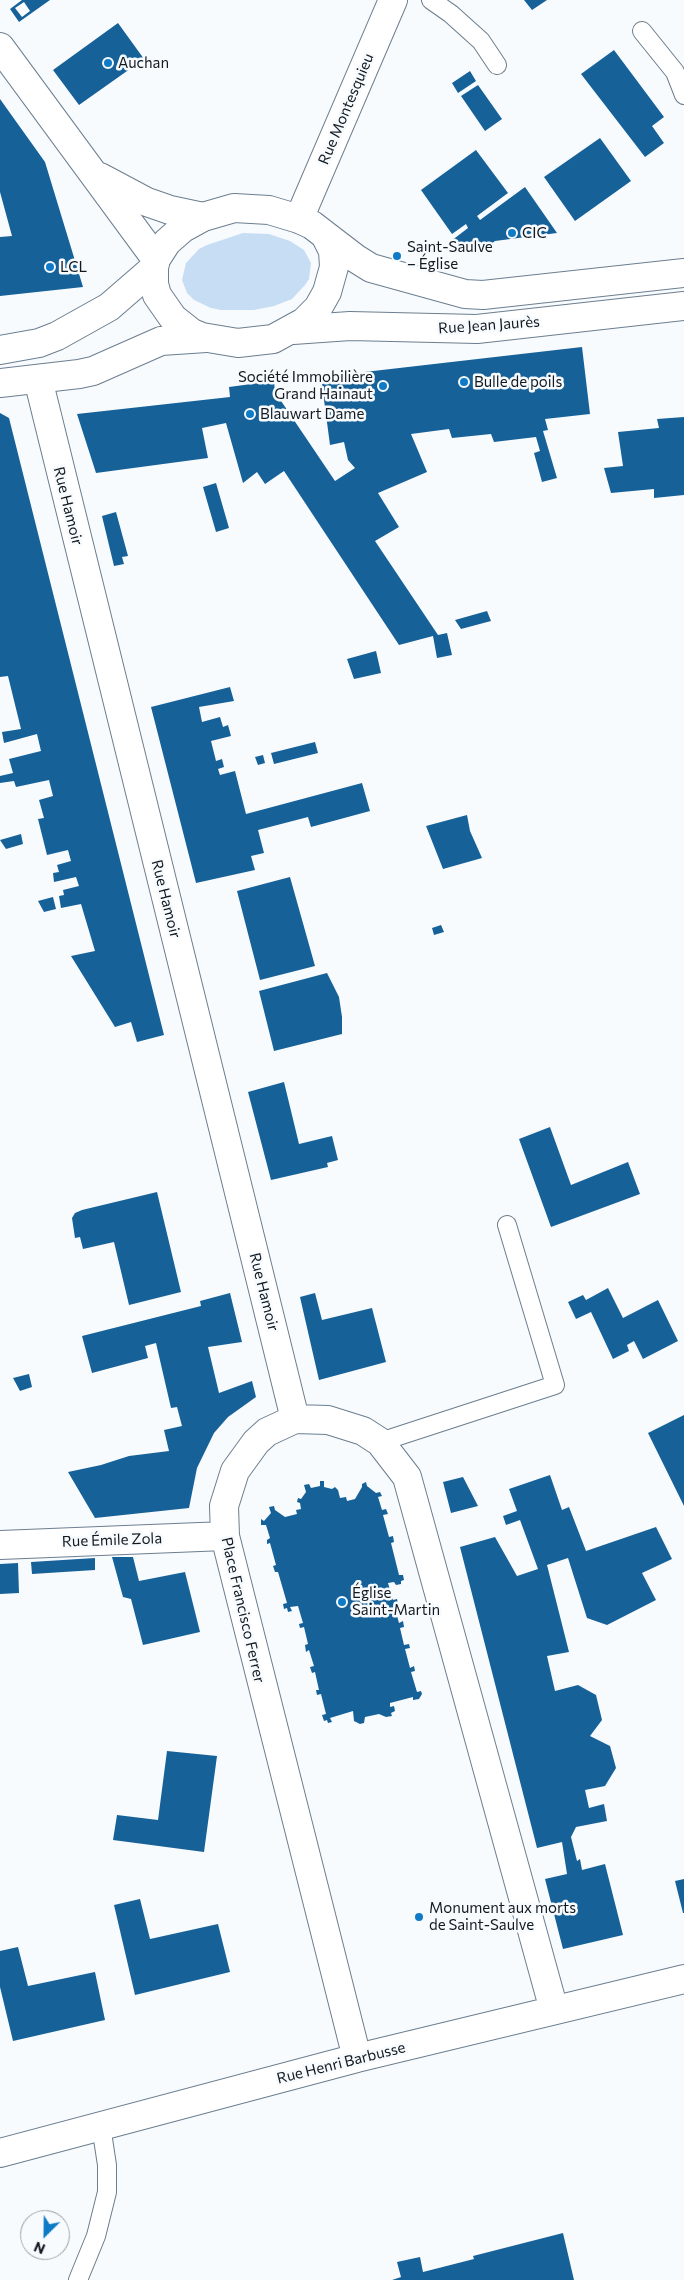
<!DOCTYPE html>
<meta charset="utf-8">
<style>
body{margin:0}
#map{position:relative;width:684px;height:2280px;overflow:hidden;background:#f7fbfe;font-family:Commissioner,sans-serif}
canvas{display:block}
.north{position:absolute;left:20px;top:2210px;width:50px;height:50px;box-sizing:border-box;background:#f7fbfe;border:1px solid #9ba1a5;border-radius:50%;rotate:203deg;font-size:14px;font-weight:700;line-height:20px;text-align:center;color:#121920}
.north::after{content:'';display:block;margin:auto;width:18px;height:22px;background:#0f7bc6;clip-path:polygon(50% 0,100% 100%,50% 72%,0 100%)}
</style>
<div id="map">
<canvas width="684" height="2280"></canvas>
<div class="north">N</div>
</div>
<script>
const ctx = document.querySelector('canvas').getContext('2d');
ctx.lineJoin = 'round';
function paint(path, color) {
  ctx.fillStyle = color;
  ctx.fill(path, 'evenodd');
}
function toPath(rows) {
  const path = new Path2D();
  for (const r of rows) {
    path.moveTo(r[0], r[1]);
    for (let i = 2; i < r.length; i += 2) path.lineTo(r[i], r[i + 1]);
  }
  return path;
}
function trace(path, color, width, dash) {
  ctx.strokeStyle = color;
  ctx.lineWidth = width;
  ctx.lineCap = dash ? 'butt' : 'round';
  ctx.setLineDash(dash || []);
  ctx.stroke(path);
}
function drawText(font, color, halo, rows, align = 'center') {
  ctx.font = font + ' Commissioner,sans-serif';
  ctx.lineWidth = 5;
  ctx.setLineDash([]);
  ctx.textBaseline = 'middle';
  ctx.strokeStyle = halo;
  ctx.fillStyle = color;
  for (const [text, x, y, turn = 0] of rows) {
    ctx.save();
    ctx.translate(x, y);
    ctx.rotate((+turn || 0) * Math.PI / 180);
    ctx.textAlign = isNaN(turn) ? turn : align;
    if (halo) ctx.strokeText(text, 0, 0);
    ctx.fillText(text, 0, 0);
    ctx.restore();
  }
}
paint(toPath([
 [243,233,269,234,290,241,304,250,311,263,309,279,305,285,292,299,274,306,254,310,221,310,211,308,194,300,187,293,182,280,186,263,199,249,207,245]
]), '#c6ddf3');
paint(toPath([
 [22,0,50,0,19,22,10,9],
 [24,2,30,11,22,17,15,8],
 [524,0,547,0,532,10],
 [118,23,144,59,79,105,53,70],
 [614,50,664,117,652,126,664,143,645,157,581,74],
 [470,71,476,81,458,93,452,83],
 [478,85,502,119,485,131,461,96],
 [0,99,45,162,83,287,0,296,0,237,12,236,0,192],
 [600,138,631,181,575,221,544,177],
 [476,150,508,193,477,216,480,220,525,187,557,233,495,241,484,249,486,251,474,253,472,250,465,251,464,254,452,252,451,241,468,228,466,224,452,234,421,190],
 [582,347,590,414,545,419,548,430,543,431,557,478,542,482,534,453,540,451,536,437,494,442,491,434,452,438,449,429,411,434,427,472,378,493,399,527,375,541,438,635,447,633,452,655,437,658,433,636,399,645,284,471,265,484,257,472,243,483,226,423,202,428,208,458,96,473,77,414,230,397,229,387,274,381,275,392,335,481,355,468,348,460,344,442,330,445,321,377],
 [0,413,9,418,164,1035,137,1042,131,1022,115,1027,71,956,95,951,81,904,61,908,59,896,64,895,63,890,79,886,76,877,54,882,53,873,59,872,57,865,71,861,68,850,47,855,38,819,44,818,39,800,53,796,49,780,16,787,14,781,0,783,0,776,13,773,9,759,41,751,37,734,4,743,2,732,21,729,8,676,0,677],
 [684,417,684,495,654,498,654,489,611,493,604,468,623,466,618,432,659,428,657,419],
 [216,483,229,528,216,532,203,487],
 [116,512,128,556,122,557,124,564,114,566,102,516],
 [487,611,491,621,461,629,455,620],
 [376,651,381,673,354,679,347,659],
 [230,687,234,701,199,707,202,722,220,717,223,727,228,725,231,736,211,741,216,761,222,759,224,767,218,769,220,775,235,771,246,814,362,783,370,811,311,827,308,817,258,830,264,853,251,856,255,870,196,883,151,707],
 [315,742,318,753,274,764,271,753],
 [263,755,265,763,258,765,255,757],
 [467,815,470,831,482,858,443,869,426,826],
 [21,834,23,844,6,849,0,840],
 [290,877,315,966,260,980,237,891],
 [53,897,56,909,44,912,38,901],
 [441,925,444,932,434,935,432,928],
 [327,973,339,997,342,1017,342,1034,274,1051,259,991],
 [284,1082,299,1144,332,1136,338,1160,327,1163,328,1167,271,1180,248,1092],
 [550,1127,571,1185,628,1162,640,1194,551,1227,519,1139],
 [157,1192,181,1292,129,1305,114,1242,83,1249,80,1237,75,1238,72,1218,75,1213,82,1210],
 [608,1288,623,1318,658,1300,678,1341,643,1359,634,1341,627,1345,629,1351,613,1359,591,1312,576,1319,568,1302,583,1295,586,1300],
 [230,1293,242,1342,208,1347,219,1393,252,1381,256,1397,228,1417,214,1433,197,1468,189,1508,95,1518,68,1472,101,1465,129,1456,169,1451,164,1430,182,1426,177,1407,171,1408,156,1343,145,1346,148,1358,92,1373,82,1336,201,1306,200,1301],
 [315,1293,322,1320,372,1308,386,1362,319,1380,300,1297],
 [29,1374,32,1387,20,1391,13,1378],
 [684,1415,684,1506,648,1433],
 [550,1475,562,1510,569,1507,586,1551,656,1527,672,1559,642,1573,656,1600,607,1625,587,1618,568,1558,547,1565,569,1652,547,1656,555,1691,578,1685,596,1695,602,1720,590,1736,610,1746,616,1768,605,1786,585,1790,589,1808,604,1804,607,1821,576,1827,571,1837,577,1861,580,1859,582,1870,605,1864,623,1935,563,1949,545,1879,567,1874,562,1842,537,1848,460,1547,495,1537,517,1576,538,1569,520,1520,506,1525,503,1516,517,1511,509,1489],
 [463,1477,478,1506,451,1513,443,1482],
 [320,1481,324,1481,324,1487,332,1489,335,1487,338,1490,340,1498,346,1497,347,1501,355,1499,362,1487,362,1484,366,1482,367,1486,376,1493,380,1492,382,1496,378,1497,382,1510,386,1509,388,1514,383,1515,389,1537,393,1536,394,1542,391,1543,399,1575,403,1575,404,1580,401,1581,401,1584,396,1585,394,1582,388,1583,393,1600,397,1599,398,1604,394,1605,399,1623,403,1621,404,1627,400,1628,404,1645,409,1644,410,1648,405,1649,410,1668,414,1666,415,1671,411,1672,417,1692,421,1691,422,1694,419,1699,413,1700,413,1697,390,1703,390,1707,394,1706,395,1711,391,1713,392,1716,386,1717,379,1714,365,1717,364,1723,360,1724,354,1721,353,1711,330,1718,332,1722,328,1723,327,1720,324,1721,322,1715,326,1714,321,1694,317,1695,316,1690,319,1690,315,1672,312,1673,310,1667,314,1666,309,1650,306,1652,305,1645,308,1644,304,1627,300,1628,299,1624,303,1623,298,1606,290,1607,292,1611,288,1612,287,1608,284,1609,283,1604,287,1603,278,1572,275,1572,273,1566,276,1565,270,1543,267,1544,267,1540,270,1538,266,1525,261,1525,261,1519,264,1521,271,1513,269,1507,274,1506,275,1510,285,1517,297,1514,296,1510,301,1509,300,1503,297,1502,298,1498,301,1499,306,1492,304,1485,309,1484,311,1488,320,1486],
 [112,1557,133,1557,139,1581,185,1572,200,1632,143,1645,131,1599,123,1597],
 [95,1558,95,1570,32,1574,31,1562],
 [18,1563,19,1593,0,1594,0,1564],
 [167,1751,217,1756,204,1852,113,1840,117,1815,158,1820],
 [684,1879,684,1913,683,1913,675,1881],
 [140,1899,150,1939,218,1924,230,1972,135,1995,114,1905],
 [18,1947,28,1986,95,1972,105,2020,13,2041,0,1987,0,1951],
 [563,2233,574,2280,392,2280,401,2277,397,2262,420,2257,423,2272,474,2259,473,2256]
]), '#176199');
const lane = toPath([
 [431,0,451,14,481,41,497,65],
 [642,31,675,72,684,95],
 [380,1442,555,1385,507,1225],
 [78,2280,96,2236,107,2192,107,2165,101,2126]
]);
const street = toPath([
 [0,47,156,259],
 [100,177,147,202,170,210,203,217],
 [299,219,393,0],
 [38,379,295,1419],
 [0,1545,225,1536],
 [357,2058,225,1536,224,1506,235,1471,256,1442,267,1432,295,1419,328,1420,363,1431,380,1442,407,1477,554,2010],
 [0,2153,357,2058,684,1979]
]);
const secondary = toPath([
 [326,237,333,251,334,267,327,292,318,308,304,322,273,339,238,343,202,337,192,333,173,318,157,295,154,284,154,268,156,259,167,242,183,228,203,217,234,208,269,210,299,219,312,225,355,258,371,268,465,294,483,295,684,273],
 [293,330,350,326,477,329,684,306],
 [0,350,39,343,57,336,109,307,154,268],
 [0,383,79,374,93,371,161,341,206,338]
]);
trace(lane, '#6c7e8f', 20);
trace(street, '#6c7e8f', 30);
trace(secondary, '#6c7e8f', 30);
trace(lane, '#fff', 18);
trace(street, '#fff', 28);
trace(secondary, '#fff', 28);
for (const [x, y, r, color] of [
 [108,63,5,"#0f7bc6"],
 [512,233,5,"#0f7bc6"],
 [397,256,5,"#0f7bc6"],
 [50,267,5,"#0f7bc6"],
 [464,382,5,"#0f7bc6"],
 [383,386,5,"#0f7bc6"],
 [250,414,5,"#0f7bc6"],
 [342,1602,5,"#0f7bc6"],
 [419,1917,5,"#0f7bc6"]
]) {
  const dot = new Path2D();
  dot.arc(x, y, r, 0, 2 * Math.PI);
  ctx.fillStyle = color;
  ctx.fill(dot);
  trace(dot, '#f7fbfe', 2);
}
drawText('15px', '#121920', '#f7fbfe', [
 ["Auchan",118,63],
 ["CIC",522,233],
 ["Saint-Saulve",407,247],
 ["– Église",407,264],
 ["LCL",60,267],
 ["Société Immobilière",373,377,"right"],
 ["Grand Hainaut",373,394,"right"],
 ["Bulle de poils",474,382],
 ["Blauwart Dame",260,414],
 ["Église",352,1593],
 ["Saint-Martin",352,1610],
 ["Monument aux morts",429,1908],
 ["de Saint-Saulve",429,1925]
], 'left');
drawText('15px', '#121920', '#f7fbfe', [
 ["Rue Montesquieu",346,109,-67],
 ["Rue Jean Jaurès",489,325,-4],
 ["Rue Hamoir",68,506,76],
 ["Rue Hamoir",166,899,76],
 ["Rue Hamoir",264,1292,76],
 ["Rue Émile Zola",112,1540,-2],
 ["Place Francisco Ferrer",243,1610,77],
 ["Rue Henri Barbusse",341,2063,-14]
]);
</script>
